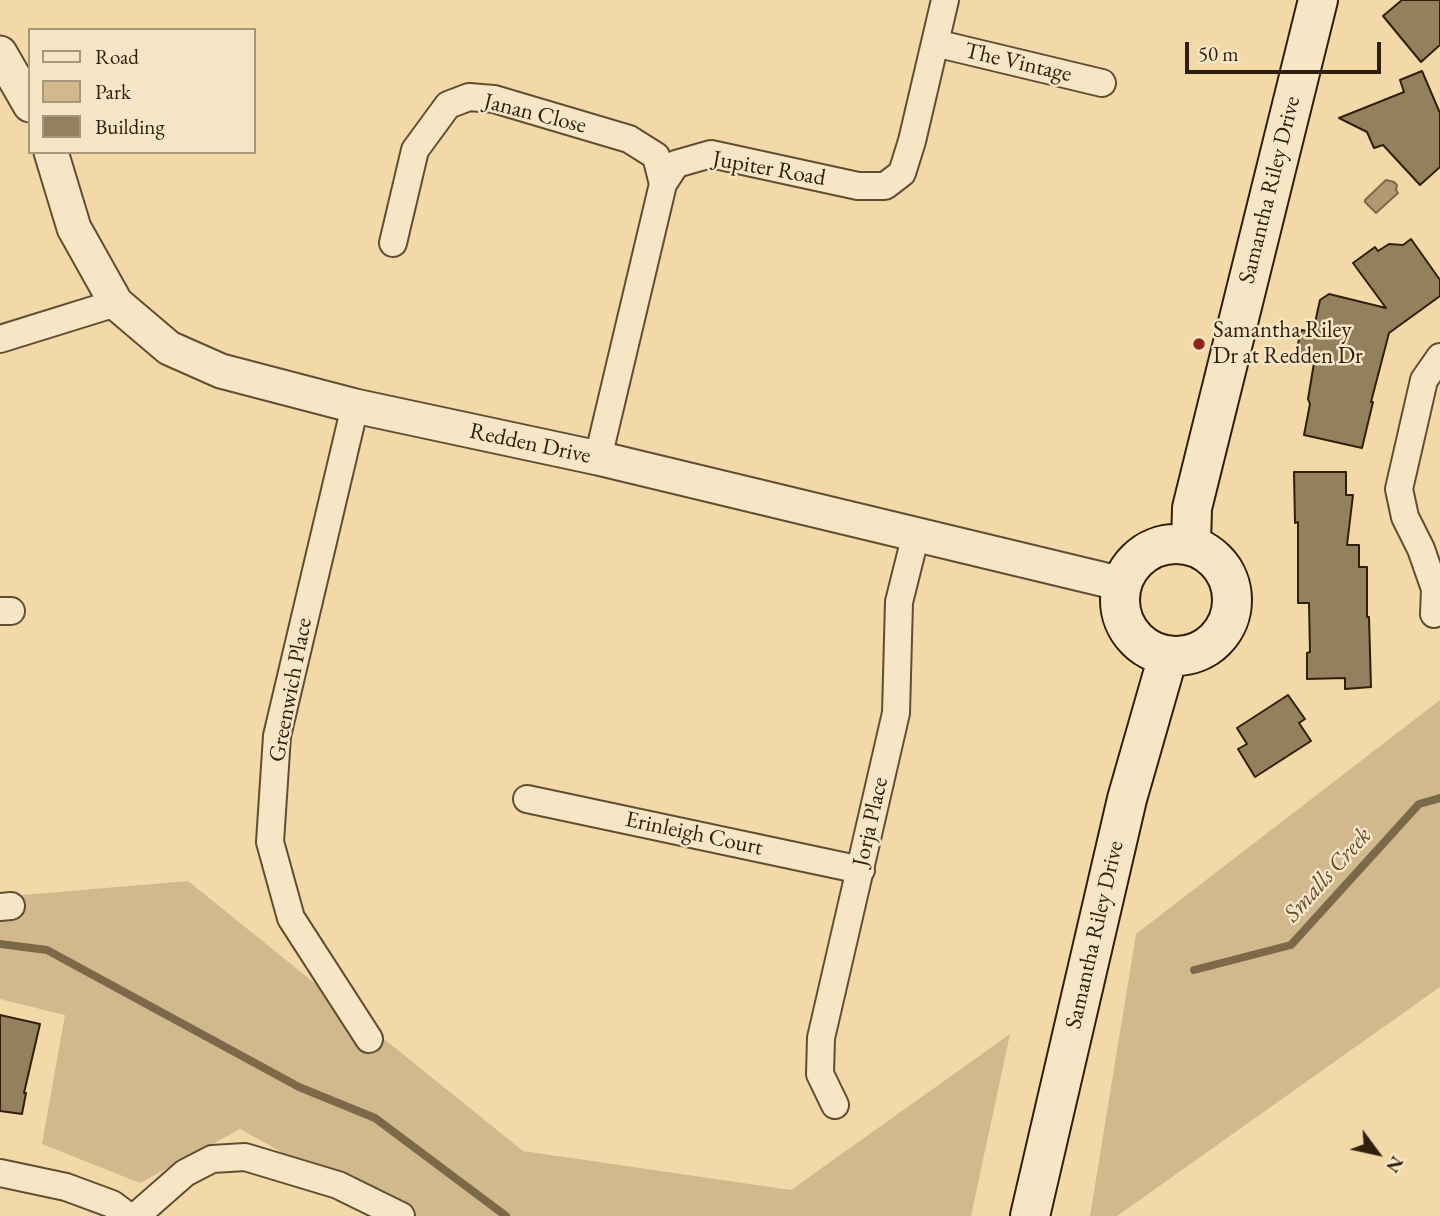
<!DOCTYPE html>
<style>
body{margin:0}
#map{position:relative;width:1440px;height:1216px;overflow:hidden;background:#f3d8a8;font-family:"EB Garamond",serif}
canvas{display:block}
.legend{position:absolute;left:28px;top:28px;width:228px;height:126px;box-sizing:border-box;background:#f7e6c6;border:2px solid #a7977b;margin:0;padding:9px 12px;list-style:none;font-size:21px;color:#2f200b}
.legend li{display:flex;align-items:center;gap:14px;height:35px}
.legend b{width:35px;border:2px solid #a7977b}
.north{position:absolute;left:1342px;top:1118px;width:70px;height:70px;-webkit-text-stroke:5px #f7e6c6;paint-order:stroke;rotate:123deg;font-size:19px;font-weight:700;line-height:28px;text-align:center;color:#2f200b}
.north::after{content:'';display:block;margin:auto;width:24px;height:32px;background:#2f200b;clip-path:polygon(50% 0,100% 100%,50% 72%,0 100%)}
.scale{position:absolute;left:1185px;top:42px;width:196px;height:32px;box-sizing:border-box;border:4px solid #2f200b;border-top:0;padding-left:9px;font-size:21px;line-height:24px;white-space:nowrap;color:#2f200b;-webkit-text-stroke:5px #f7e6c6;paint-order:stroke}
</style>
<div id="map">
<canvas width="1440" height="1216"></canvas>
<ul class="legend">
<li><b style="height:9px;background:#f7e6c6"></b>Road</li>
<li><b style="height:19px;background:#d2b98d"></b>Park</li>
<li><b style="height:19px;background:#95805d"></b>Building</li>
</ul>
<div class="north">N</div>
<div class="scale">50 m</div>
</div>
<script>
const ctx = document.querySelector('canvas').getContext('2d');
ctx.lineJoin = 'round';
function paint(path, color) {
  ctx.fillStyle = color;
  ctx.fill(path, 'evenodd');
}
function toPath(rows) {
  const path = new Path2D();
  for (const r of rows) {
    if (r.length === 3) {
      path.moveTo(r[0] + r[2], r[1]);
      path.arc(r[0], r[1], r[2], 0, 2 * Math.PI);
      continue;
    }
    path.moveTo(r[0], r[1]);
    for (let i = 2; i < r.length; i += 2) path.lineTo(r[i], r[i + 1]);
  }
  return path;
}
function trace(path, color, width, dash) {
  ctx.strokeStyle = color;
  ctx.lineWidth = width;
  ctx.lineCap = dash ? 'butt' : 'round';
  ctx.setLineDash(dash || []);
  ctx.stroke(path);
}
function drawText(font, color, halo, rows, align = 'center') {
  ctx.font = font + ' "EB Garamond",serif';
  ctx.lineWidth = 5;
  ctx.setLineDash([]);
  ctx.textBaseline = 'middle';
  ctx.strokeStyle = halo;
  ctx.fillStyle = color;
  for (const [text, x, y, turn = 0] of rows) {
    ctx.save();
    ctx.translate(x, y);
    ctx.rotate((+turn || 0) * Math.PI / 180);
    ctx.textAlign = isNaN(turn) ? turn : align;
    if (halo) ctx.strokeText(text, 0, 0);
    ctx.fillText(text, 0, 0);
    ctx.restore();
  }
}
paint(toPath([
 [1440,700,1440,987,1117,1216,1090,1216,1136,934],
 [188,881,523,1151,791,1190,1010,1034,971,1216,396,1216,240,1129,140,1183,42,1144,65,1015,0,999,0,897]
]), '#d2b98d');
const water = toPath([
 [1386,180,1394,182,1397,185,1396,190,1398,193,1376,213,1365,202,1365,200,1386,180]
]);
paint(water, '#b09973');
trace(water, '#7c6949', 2);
trace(toPath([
 [0,944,47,950,299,1087,375,1118,506,1216],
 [1194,970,1291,945,1419,804,1440,798]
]), '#7c6949', 8);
const building = toPath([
 [1402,0,1440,0,1440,45,1421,62,1383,16,1402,0],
 [1422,71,1440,113,1440,167,1420,185,1383,145,1374,148,1367,132,1339,118,1404,92,1400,80,1422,71],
 [1411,239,1440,280,1440,296,1389,333,1371,402,1373,402,1362,448,1304,435,1310,404,1308,399,1314,363,1295,358,1301,330,1313,332,1320,300,1329,294,1386,308,1353,263,1375,247,1378,251,1389,244,1403,245,1411,239],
 [1294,472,1346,472,1346,495,1353,495,1347,545,1359,545,1359,567,1367,567,1367,617,1369,617,1371,687,1345,689,1345,678,1307,679,1307,653,1310,652,1309,603,1298,603,1298,522,1295,523,1294,472],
 [1288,695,1305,719,1299,723,1311,741,1255,777,1238,749,1247,744,1237,728,1288,695],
 [0,1015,40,1024,24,1093,26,1093,22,1114,0,1111,0,1015]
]);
paint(building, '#95805d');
trace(building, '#2f200b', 2);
const minor = toPath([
 [935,43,1102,83],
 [393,243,415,150,448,105,469,97,494,99,629,139,656,156,663,184],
 [0,339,116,303],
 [355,406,277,736,270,842,291,918,369,1039],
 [598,458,663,184,676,164,711,154,858,186,885,186,902,173,912,141,945,0],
 [0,611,11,611],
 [1434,614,1435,589,1421,549,1405,517,1399,489,1424,380,1440,357],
 [527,799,861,870],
 [0,907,11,906],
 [835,1105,820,1074,821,1038,896,713,899,602,916,534],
 [0,1173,66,1187,112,1204,128,1216],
 [136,1216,185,1173,212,1159,245,1157,338,1185,401,1216]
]);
const tertiary = toPath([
 [0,53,30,105],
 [51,152,74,228,116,303,169,348,221,371,355,406,598,458,1122,584]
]);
const secondary = toPath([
 [1176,600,56],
 [1191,545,1192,508,1318,0],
 [1030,1216,1127,799,1168,656]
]);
trace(minor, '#604e32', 30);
trace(tertiary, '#604e32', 37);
trace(secondary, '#2f200b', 42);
trace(minor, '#f7e6c6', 26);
trace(tertiary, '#f7e6c6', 33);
trace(secondary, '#f7e6c6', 38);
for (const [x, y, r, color] of [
 [1199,344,7,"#8f2418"]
]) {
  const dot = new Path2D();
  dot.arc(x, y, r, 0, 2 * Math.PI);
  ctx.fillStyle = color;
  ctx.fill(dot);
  trace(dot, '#f7e6c6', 2.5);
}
drawText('23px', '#2f200b', '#f7e6c6', [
 ["The Vintage",1018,63,13],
 ["Janan Close",535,114,14],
 ["Jupiter Road",769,169,10],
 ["Samantha Riley Drive",1270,190,-76],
 ["Redden Drive",530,444,12],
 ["Greenwich Place",291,690,-79],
 ["Jorja Place",871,822,-77],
 ["Erinleigh Court",694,834,12],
 ["Samantha Riley Drive",1095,935,-77]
]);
drawText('23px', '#2f200b', '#f7e6c6', [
 ["Samantha Riley",1213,331],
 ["Dr at Redden Dr",1213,357]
], 'left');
drawText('italic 24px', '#5c4a2f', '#f7e6c6', [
 ["Smalls Creek",1328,875,-48]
]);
</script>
